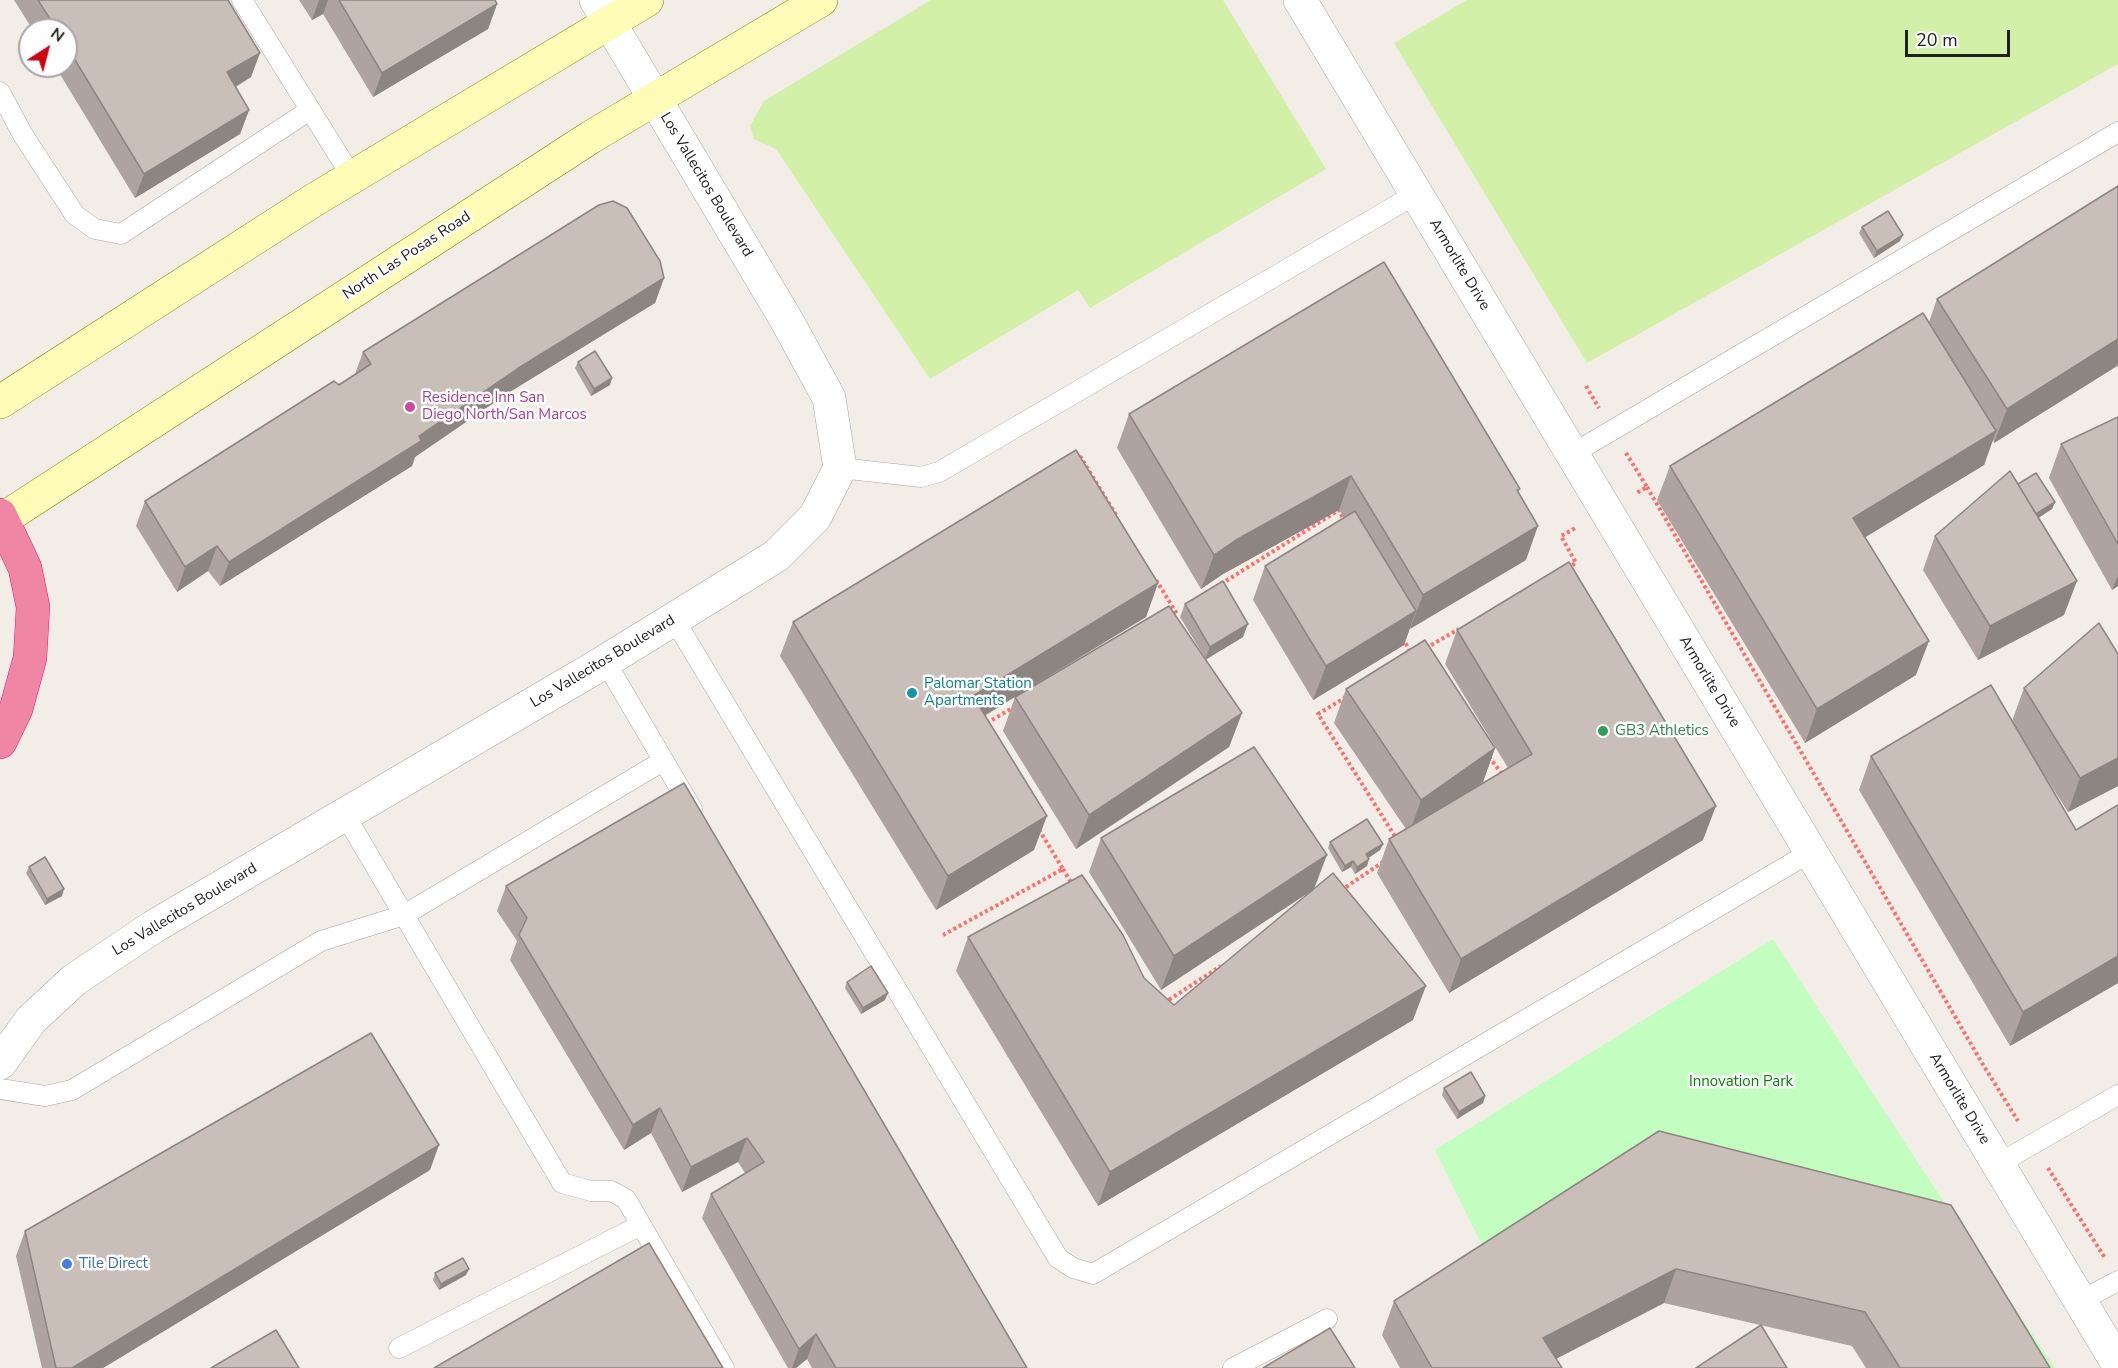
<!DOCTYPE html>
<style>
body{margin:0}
#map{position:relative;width:2118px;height:1368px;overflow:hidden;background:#f2ede6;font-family:"Nunito Sans",sans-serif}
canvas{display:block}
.north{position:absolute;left:18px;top:18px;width:60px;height:60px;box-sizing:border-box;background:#fff;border:2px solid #a6a6a6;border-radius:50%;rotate:36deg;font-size:16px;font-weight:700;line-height:24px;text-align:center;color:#202020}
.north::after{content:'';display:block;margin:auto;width:21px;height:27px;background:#d10013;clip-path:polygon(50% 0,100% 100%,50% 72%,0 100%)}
.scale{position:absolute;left:1905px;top:30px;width:105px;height:27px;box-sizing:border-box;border:3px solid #202020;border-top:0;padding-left:8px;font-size:18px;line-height:21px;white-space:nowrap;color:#202020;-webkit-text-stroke:4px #fff;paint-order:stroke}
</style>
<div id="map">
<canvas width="2118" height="1368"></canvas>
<div class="north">N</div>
<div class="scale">20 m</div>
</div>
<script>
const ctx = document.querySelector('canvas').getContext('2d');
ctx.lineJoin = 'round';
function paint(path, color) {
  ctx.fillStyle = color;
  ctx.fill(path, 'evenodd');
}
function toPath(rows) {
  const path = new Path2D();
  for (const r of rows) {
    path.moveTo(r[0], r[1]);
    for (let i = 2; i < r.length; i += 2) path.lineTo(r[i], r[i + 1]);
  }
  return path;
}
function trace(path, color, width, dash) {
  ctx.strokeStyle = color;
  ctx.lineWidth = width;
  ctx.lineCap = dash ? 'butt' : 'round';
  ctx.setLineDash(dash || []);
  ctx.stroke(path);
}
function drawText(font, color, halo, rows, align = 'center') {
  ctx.font = font + ' "Nunito Sans",sans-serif';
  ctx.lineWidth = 5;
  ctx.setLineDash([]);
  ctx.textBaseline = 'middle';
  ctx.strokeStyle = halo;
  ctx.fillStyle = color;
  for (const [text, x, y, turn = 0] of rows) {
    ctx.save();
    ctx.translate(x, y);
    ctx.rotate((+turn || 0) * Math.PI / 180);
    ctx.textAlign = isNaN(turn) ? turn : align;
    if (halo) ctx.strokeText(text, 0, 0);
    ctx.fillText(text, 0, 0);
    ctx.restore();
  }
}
paint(toPath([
 [931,0,1223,0,1326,169,1090,308,1078,290,930,379,776,149,754,139,750,126,764,101],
 [1467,0,2118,0,2118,64,1587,363,1394,43]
]), '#d2f0a8');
paint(toPath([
 [1773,939,1920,1166,2055,1368,2051,1368,1939,1239,1485,1251,1435,1150]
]), '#c1fec0');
const service = toPath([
 [242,0,352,177],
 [0,92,23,135,75,215,95,229,121,234,310,110],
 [1572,454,2118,132],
 [840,468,921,477,939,472,1416,194],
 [674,619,1058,1258,1073,1268,1093,1274,1811,852],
 [605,661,692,809],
 [345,815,562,1183,591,1191,611,1191,626,1199,724,1368],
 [0,1089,45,1096,72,1090,321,941,404,915,663,761],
 [1998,1164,2118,1095],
 [2080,1301,2118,1281],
 [399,1348,641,1225],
 [1233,1368,1327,1319]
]);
const tertiary = toPath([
 [1300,0,2118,1364],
 [0,1063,31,1020,74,980,153,927,596,667,776,556,815,517,840,468,829,398,787,321,596,0]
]);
const secondary = toPath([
 [0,402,314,200,647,0],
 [0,521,591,137,821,0]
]);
const motorway = toPath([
 [0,515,25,568,33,607,30,658,16,709,0,742]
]);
trace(service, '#a7a7a7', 21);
trace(tertiary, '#a7a7a7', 34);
trace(secondary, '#7c7f00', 34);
trace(motorway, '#ec1773', 34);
trace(toPath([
 [1586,386,1599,408],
 [1626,453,1647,487,1635,494],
 [1080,456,1116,515],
 [1647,487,1982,1063,2018,1121],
 [1567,568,1576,563,1561,536,1577,527],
 [1156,580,1177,614,1171,617],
 [1221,584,1339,510,1344,521],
 [1403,638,1410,652],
 [1426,648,1459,629],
 [1346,697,1318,714,1396,838],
 [987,723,1014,707],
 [1489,757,1502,774],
 [1063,869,1072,884],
 [1346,887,1383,862],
 [943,935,1063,869,1038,828],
 [1164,1003,1221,966],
 [2048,1168,2105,1258]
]), '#ff6c6a', 4, [3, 3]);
trace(service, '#fff', 20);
trace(tertiary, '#fff', 33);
trace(secondary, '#fffcb7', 33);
trace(motorway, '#ef87a4', 33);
paint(toPath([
 [14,0,228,0,251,77,236,87,249,110,240,134,135,198,55,66,66,66,66,30,33,30],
 [299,0,495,0,497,4,488,29,373,97,323,14,312,20],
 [2118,186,2118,368,2117,366,1994,443,1993,440,1984,465,1865,537,1916,675,1805,743,1657,500,1670,466,1929,322,1937,299],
 [1862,227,1900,241,1874,258,1859,233],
 [664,278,655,303,508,393,415,457,412,466,220,586,208,571,177,592,136,526,145,501,355,374,363,352],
 [578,362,610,385,591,396,575,368],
 [1129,414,1520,489,1518,493,1526,560,1410,628,1404,645,1313,700,1253,600,1265,566,1344,518,1339,510,1223,574,1201,589,1117,448],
 [2118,417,2118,586,2112,590,2049,478,2061,444],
 [2018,484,2055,502,2052,509,2038,518,2064,615,1978,660,1923,570,1935,536],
 [1158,583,1146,617,1033,686,1205,658,1180,617,1185,604,1243,637,1205,660,1242,713,1229,747,1076,849,1003,731,1015,697,985,716,1034,850,936,910,780,656,793,622],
 [1457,630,1703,840,1449,993,1377,873,1389,839,1406,829,1334,723,1346,689,1495,748,1483,782,1467,793,1508,768,1445,664],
 [2118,654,2118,786,2068,812,2041,770,2076,830,2118,805,2118,983,2010,1046,1859,790,1871,756,2012,721,2024,688],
 [1101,838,1315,888,1413,1020,1098,1206,956,971,968,937,1144,978,1174,1005,1311,891,1161,990,1089,872],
 [1330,842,1383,844,1380,850,1368,858,1367,866,1355,874,1351,867,1342,872,1328,848],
 [29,867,62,896,45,905,26,873],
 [506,886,1027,1368,812,1368,807,1359,796,1368,788,1368,702,1218,711,1194,745,1173,738,1162,682,1192,651,1133,624,1150,510,960,517,941,497,911],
 [847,982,885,1000,861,1014,845,988],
 [1444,1088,1485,1096,1483,1103,1457,1119,1442,1095],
 [1659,1131,2050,1368,1866,1368,1852,1346,1664,1303,1556,1359,1562,1368,1400,1368,1382,1335,1394,1301],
 [430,1170,103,1368,42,1368,16,1256,25,1231],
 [435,1273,466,1275,439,1290,433,1280]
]), '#aea39f');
paint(toPath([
 [319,0,328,0,323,14,312,20],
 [497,4,488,29,373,97,382,73],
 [260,53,251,77,218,97,227,72],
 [249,110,240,134,135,198,144,174],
 [1903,235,1900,241,1874,258,1877,251],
 [664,278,655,303,508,393,415,457,412,466,220,586,229,562,419,436,517,369],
 [2118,339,2118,363,2117,366,1994,443,2007,409],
 [612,378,610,385,591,396,594,389],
 [1996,431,1984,465,1841,552,1853,518],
 [1351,476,1339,510,1223,574,1201,589,1214,555,1236,540],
 [2055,502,2052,509,2023,528,2025,521],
 [1538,526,1526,560,1410,629,1423,595],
 [217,546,208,571,177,592,185,567],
 [2118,575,2118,586,2112,590],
 [2077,581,2064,615,1978,660,1990,626],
 [1158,583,1146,617,960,730,973,696],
 [1416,611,1404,645,1313,700,1326,666],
 [1248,624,1243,637,1205,660,1210,647],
 [1929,641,1916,675,1805,743,1817,709],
 [1242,713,1229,747,1076,849,1089,815],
 [1495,748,1483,782,1409,834,1421,800],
 [2118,758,2118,786,2068,812,2080,778],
 [1716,806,1703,840,1449,993,1461,959],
 [1047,816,1034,850,936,910,948,876],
 [1383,844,1380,850,1364,861,1366,854],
 [1327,855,1314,889,1161,990,1174,956],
 [1369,859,1367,866,1355,874,1357,867],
 [1353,861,1351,867,1342,872,1345,866],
 [64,889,62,896,45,905,47,899],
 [2118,956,2118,983,2010,1046,2023,1012],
 [1426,986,1413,1020,1098,1206,1110,1172],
 [888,993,885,1000,861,1014,863,1008],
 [1485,1096,1483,1103,1457,1119,1459,1112],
 [660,1108,651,1133,624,1150,633,1125],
 [747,1138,738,1162,682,1192,691,1167],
 [439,1145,430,1170,103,1368,72,1368],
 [469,1269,466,1275,439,1290,441,1284],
 [1676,1269,1664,1303,1538,1368,1543,1338],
 [816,1334,807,1359,796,1368,792,1368,799,1349]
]), '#8d8582');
const building = toPath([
 [38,0,228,0,260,53,227,72,249,110,144,174,66,45,66,30,57,30,38,0],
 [339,0,495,0,497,4,382,73,339,0],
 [2118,186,2118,339,2007,409,1937,299,2118,186],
 [613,201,627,208,660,261,664,278,517,369,419,436,421,441,229,562,217,546,185,567,145,501,334,381,339,385,371,364,363,352,599,205,613,201],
 [1888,211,1903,235,1877,251,1862,227,1888,211],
 [1384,262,1520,489,1517,490,1538,526,1423,595,1351,476,1236,540,1214,555,1129,414,1384,262],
 [1923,313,1996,431,1853,518,1929,641,1817,709,1670,466,1923,313],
 [595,351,612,378,594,389,578,362,595,351],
 [2118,417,2118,544,2061,444,2118,417],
 [1076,450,1158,583,973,696,1047,816,948,876,793,622,1076,450],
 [2010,471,2077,581,1990,626,1935,536,2010,471],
 [2036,473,2055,502,2036,514,2018,484,2036,473],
 [1355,511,1416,611,1326,666,1265,566,1355,511],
 [1569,562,1716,806,1461,959,1389,839,1532,754,1457,630,1569,562],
 [1223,581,1248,624,1210,647,1185,604,1223,581],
 [1169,606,1242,713,1089,815,1015,697,1169,606],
 [2099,623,2118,654,2118,758,2080,778,2024,688,2099,623],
 [1425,640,1495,748,1421,800,1346,689,1425,640],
 [1991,685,2076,830,2118,805,2118,956,2023,1012,1871,756,1991,685],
 [1254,747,1327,855,1174,956,1101,838,1254,747],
 [684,783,1027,1368,836,1368,816,1334,799,1349,711,1194,764,1162,747,1138,691,1167,660,1108,633,1125,519,935,527,918,506,886,684,783],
 [1367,819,1383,844,1366,854,1369,859,1357,867,1353,861,1345,866,1330,842,1367,819],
 [45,857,64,889,47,899,29,867,45,857],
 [1333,873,1426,986,1110,1172,968,937,1082,875,1123,935,1144,978,1174,1005,1333,873],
 [871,966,888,993,863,1008,847,982,871,966],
 [371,1033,439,1145,72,1368,56,1368,25,1231,371,1033],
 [1471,1072,1485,1096,1459,1112,1444,1088,1471,1072],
 [1659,1131,1951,1205,2050,1368,1900,1368,1865,1312,1676,1269,1543,1338,1562,1368,1432,1368,1394,1301,1659,1131],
 [649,1243,723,1368,434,1368,649,1243],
 [463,1258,469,1269,441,1284,435,1273,463,1258],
 [1761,1325,1787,1368,1696,1368,1761,1325],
 [1330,1328,1355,1368,1263,1368,1330,1328],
 [276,1330,299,1368,211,1368,276,1330]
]);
paint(building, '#cabeb9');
trace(building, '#8d8582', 1.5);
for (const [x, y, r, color] of [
 [410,407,6,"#d1479c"],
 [912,693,6,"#0f9aa8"],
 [1603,731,6,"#2e9e5b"],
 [67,1264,6,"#3f7fe0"]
]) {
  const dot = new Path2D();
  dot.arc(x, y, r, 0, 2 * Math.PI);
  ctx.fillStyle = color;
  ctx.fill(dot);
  trace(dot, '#fff', 2);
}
drawText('15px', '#202020', '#fff', [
 ["Los Vallecitos Boulevard",706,185,59],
 ["North Las Posas Road",407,256,-33],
 ["Armorlite Drive",1459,265,59],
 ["Los Vallecitos Boulevard",603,662,-31],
 ["Armorlite Drive",1709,682,59],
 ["Los Vallecitos Boulevard",185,910,-31],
 ["Armorlite Drive",1959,1099,59]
]);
drawText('15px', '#b23c85', '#fff', [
 ["Residence Inn San",422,398],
 ["Diego North/San Marcos",422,415]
], 'left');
drawText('15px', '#0d838f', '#fff', [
 ["Palomar Station",924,684],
 ["Apartments",924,701]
], 'left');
drawText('15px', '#27864d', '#fff', [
 ["GB3 Athletics",1615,731]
], 'left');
drawText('15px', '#038502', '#fff', [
 ["Innovation Park",1741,1082]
]);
drawText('15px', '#366cbe', '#fff', [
 ["Tile Direct",79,1264]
], 'left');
</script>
